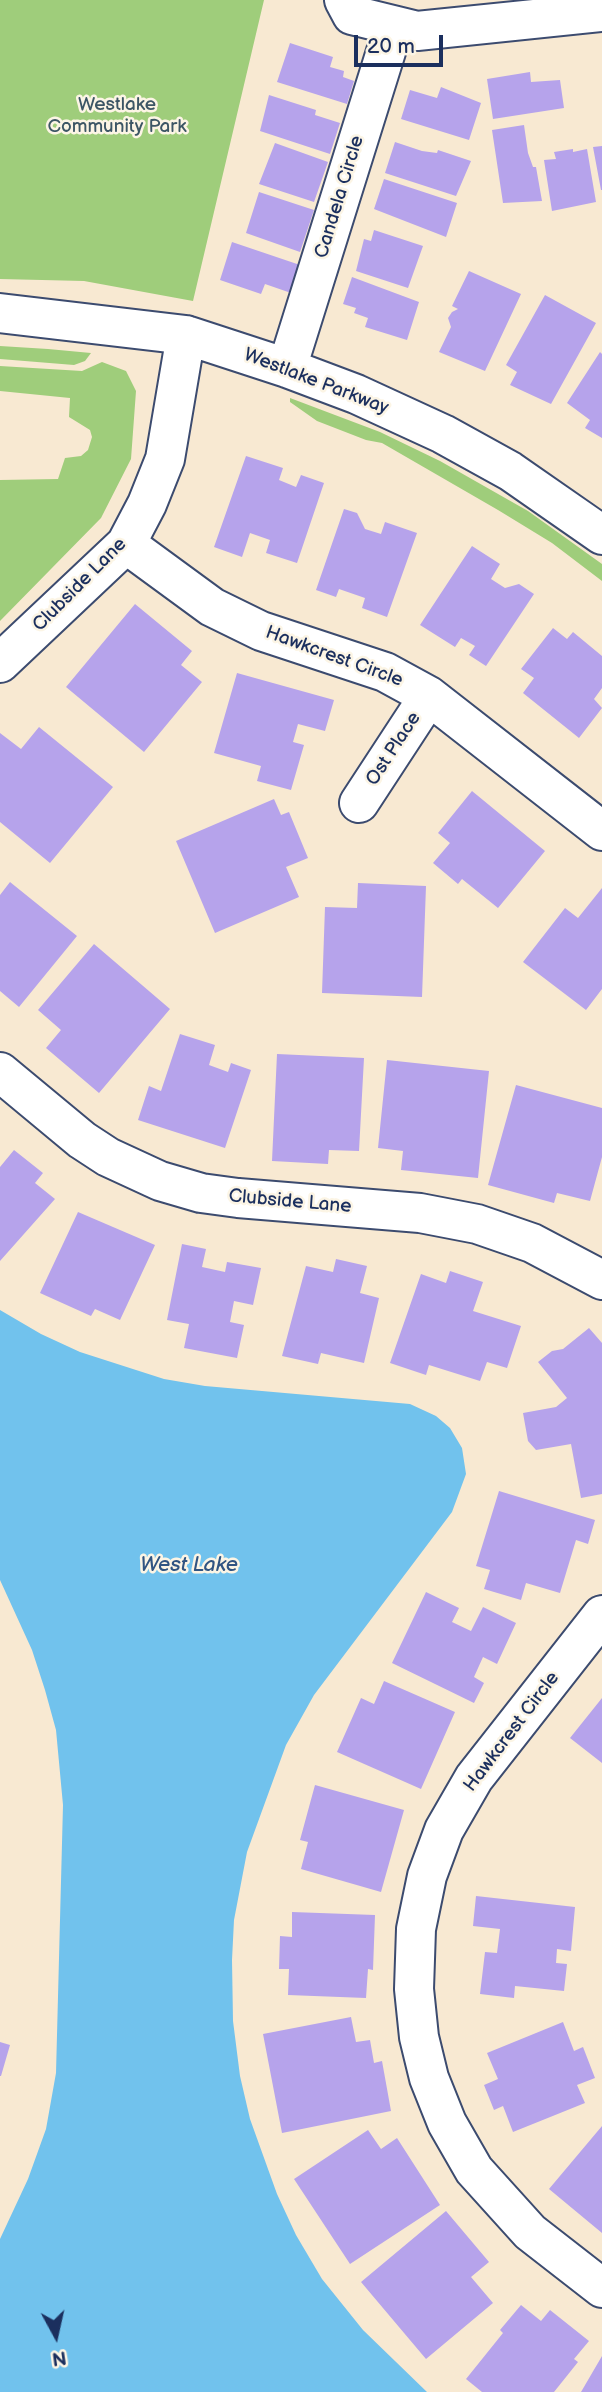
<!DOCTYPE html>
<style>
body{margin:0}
#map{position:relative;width:602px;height:2392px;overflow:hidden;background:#f8e9d2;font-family:"Balsamiq Sans",sans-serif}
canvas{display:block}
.north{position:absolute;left:21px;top:2301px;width:70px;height:70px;-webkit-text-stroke:5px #fcf5e5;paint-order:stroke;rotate:172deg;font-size:19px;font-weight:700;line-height:28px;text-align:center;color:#1b2f5e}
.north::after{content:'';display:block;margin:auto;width:24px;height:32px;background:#1b2f5e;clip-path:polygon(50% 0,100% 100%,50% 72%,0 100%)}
.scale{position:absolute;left:354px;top:35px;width:89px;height:32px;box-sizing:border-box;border:4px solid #1b2f5e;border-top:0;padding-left:9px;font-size:21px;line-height:24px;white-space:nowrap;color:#1b2f5e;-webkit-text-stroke:5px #fcf5e5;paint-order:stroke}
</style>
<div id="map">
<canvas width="602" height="2392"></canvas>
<div class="north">N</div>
<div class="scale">20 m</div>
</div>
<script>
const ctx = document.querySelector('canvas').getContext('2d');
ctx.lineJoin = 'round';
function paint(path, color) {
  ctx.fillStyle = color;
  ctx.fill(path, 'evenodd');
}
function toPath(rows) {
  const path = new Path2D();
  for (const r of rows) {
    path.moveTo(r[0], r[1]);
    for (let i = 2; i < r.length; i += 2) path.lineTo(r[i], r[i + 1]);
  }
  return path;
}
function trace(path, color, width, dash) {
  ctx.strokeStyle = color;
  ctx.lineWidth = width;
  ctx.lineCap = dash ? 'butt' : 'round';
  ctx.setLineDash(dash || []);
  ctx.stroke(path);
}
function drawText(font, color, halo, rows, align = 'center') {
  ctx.font = font + ' "Balsamiq Sans",sans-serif';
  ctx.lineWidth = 5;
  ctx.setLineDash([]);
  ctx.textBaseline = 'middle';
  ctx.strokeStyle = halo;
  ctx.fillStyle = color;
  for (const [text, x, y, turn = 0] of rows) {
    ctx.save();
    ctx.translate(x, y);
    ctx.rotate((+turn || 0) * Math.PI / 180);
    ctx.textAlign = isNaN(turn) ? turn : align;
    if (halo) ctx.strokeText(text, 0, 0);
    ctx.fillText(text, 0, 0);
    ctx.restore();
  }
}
paint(toPath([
 [0,0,264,0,193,301,84,281,0,279],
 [0,346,48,349,91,353,85,361,74,365,0,359],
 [102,362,126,371,136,391,131,459,101,518,0,621,0,480,58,479,65,458,81,456,88,450,92,437,90,430,69,417,70,398,0,391,0,366,82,371],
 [290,398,380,432,440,461,528,511,602,564,602,581,552,543,498,510,382,443,366,440,317,421,290,402]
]), '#9fcd7b');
paint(toPath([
 [0,1310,41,1334,80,1352,164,1379,205,1386,410,1404,436,1416,450,1428,462,1448,466,1474,452,1512,314,1695,286,1745,247,1852,234,1920,232,1960,233,2021,240,2076,250,2119,277,2194,296,2235,322,2279,363,2330,427,2392,0,2392,0,2239,28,2179,46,2129,56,2073,63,1805,56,1730,45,1690,32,1650,0,1580]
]), '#71c2ed');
paint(toPath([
 [290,43,333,57,330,67,344,71,343,77,354,81,347,104,277,82],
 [530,72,531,82,560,80,564,108,493,119,487,79],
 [441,87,481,103,469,140,401,119,410,90,437,98],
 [269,95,316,110,315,115,340,123,330,154,260,131],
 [524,125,528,153,533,167,536,167,542,201,503,203,492,130],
 [395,142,422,151,437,153,438,150,471,161,456,196,385,173],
 [275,143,328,162,314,202,259,184],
 [602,146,602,190,601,190,593,147],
 [573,149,573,152,587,149,596,202,552,211,544,160,556,159,554,152],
 [384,179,457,203,446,237,374,209],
 [259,192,314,210,300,252,246,233],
 [374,230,423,246,408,288,356,271,364,239,371,241],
 [232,242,300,265,291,293,265,284,261,294,220,280],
 [469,271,521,294,485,371,439,352,451,327,448,318,452,312,458,309,452,306],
 [352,277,419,302,407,340,365,327,368,318,354,313,356,308,343,304],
 [545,295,596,323,551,404,510,385,517,372,506,365],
 [600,352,602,354,602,438,585,428,590,420,567,403],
 [246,456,283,468,279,480,296,487,301,475,324,483,297,563,266,553,270,540,250,533,242,557,214,547],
 [344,509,357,513,365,529,381,534,385,522,417,533,387,617,362,608,365,598,339,589,336,597,316,590],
 [472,546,500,564,491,579,505,588,519,584,534,594,486,666,469,655,475,646,461,638,455,647,420,625],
 [135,604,192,651,181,665,202,682,144,752,66,687],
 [553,628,567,639,573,632,602,656,602,688,594,699,602,708,579,738,523,693,534,678,521,669],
 [237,673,334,700,325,731,298,724,293,742,304,745,291,790,257,781,261,766,214,753],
 [39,727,113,787,50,863,0,822,0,733,21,749],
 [472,791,545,851,498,908,462,879,458,884,433,863,450,843,438,833],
 [274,799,281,815,289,812,308,858,286,867,299,897,215,933,176,841],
 [10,882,77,936,19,1007,0,991,0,895],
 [358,883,426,886,422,997,322,993,325,907,357,908],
 [602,888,602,989,586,1010,523,962,565,908,578,918],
 [94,944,170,1009,99,1093,46,1048,61,1030,38,1010],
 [180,1034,215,1045,209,1065,228,1072,231,1063,251,1070,225,1148,138,1120,149,1086,161,1091],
 [277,1054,364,1058,359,1151,329,1150,328,1164,272,1161],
 [387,1060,489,1071,478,1178,401,1170,403,1151,378,1148],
 [516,1085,602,1108,602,1157,590,1201,557,1193,554,1203,488,1185],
 [14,1150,43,1173,35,1183,55,1199,0,1261,0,1167],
 [78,1212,155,1245,120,1320,95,1309,91,1316,40,1293],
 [182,1244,206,1249,202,1267,225,1272,227,1262,261,1268,253,1305,234,1301,230,1322,244,1325,237,1358,184,1348,189,1324,167,1320],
 [336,1259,367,1266,360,1293,379,1298,364,1363,321,1353,318,1364,282,1356,306,1266,333,1272],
 [450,1271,483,1282,473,1311,521,1326,507,1368,487,1362,480,1381,429,1365,426,1375,390,1363,421,1274,446,1283],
 [589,1328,602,1343,602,1494,581,1498,571,1444,536,1450,528,1441,523,1413,556,1407,567,1398,538,1362,552,1351,563,1349],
 [499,1491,595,1520,588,1544,576,1540,560,1593,526,1583,521,1600,484,1589,490,1570,476,1566],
 [426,1592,459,1608,452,1622,471,1631,483,1607,516,1623,497,1664,483,1657,474,1677,484,1683,474,1703,392,1663],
 [384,1681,455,1712,421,1789,337,1752,361,1698,374,1704],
 [602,1698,602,1763,570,1738],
 [315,1785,404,1810,381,1892,301,1869,308,1842,300,1840],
 [476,1896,575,1907,571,1951,557,1949,556,1963,567,1964,564,1991,515,1986,514,1998,480,1994,485,1952,497,1953,500,1929,473,1926],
 [292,1912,375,1915,373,1970,368,1969,366,1998,288,1995,289,1969,279,1969,280,1936,292,1937],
 [351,2017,356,2042,370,2040,374,2063,382,2061,391,2111,282,2133,263,2034],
 [563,2022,574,2051,583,2047,595,2078,577,2085,585,2103,513,2132,503,2106,494,2110,484,2085,498,2079,487,2053],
 [0,2042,10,2045,1,2076,0,2076],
 [602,2126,602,2233,549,2189],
 [368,2130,381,2149,397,2138,440,2205,350,2264,294,2179],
 [446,2211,489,2262,471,2277,493,2303,426,2359,361,2282],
 [521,2305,541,2321,550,2310,589,2341,574,2359,578,2362,554,2392,482,2392,466,2379,503,2333,500,2330],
 [602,2356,602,2392,581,2392]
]), '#b6a3eb');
const minor = toPath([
 [344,0,352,15,417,31,602,12],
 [0,313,186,335,287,368,356,394,443,434,510,471,602,535],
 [287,368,394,26],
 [126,544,212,607,261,631,385,672,429,696,602,831],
 [0,663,126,544,147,504,165,459,186,335],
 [359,803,429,696],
 [0,1072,82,1140,108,1157,160,1181,201,1193,238,1198,420,1213,477,1224,532,1243,602,1280],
 [602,1615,474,1778,444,1830,427,1876,416,1929,414,1989,419,2037,429,2078,447,2123,474,2170,530,2232,602,2288]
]);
trace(minor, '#3c4b6f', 42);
trace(minor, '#fff', 38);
drawText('19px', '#3c5665', '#fcf5e5', [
 ["Westlake",117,105],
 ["Community Park",117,127]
]);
drawText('19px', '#1b2f5e', '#fcf5e5', [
 ["Candela Circle",340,197,-73],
 ["Westlake Parkway",316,382,21],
 ["Clubside Lane",80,585,-45],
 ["Hawkcrest Circle",334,657,20],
 ["Ost Place",394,749,-57],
 ["Clubside Lane",290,1202,5],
 ["Hawkcrest Circle",512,1732,-53]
]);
drawText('italic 21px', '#305482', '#fcf5e5', [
 ["West Lake",189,1566]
]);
</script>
